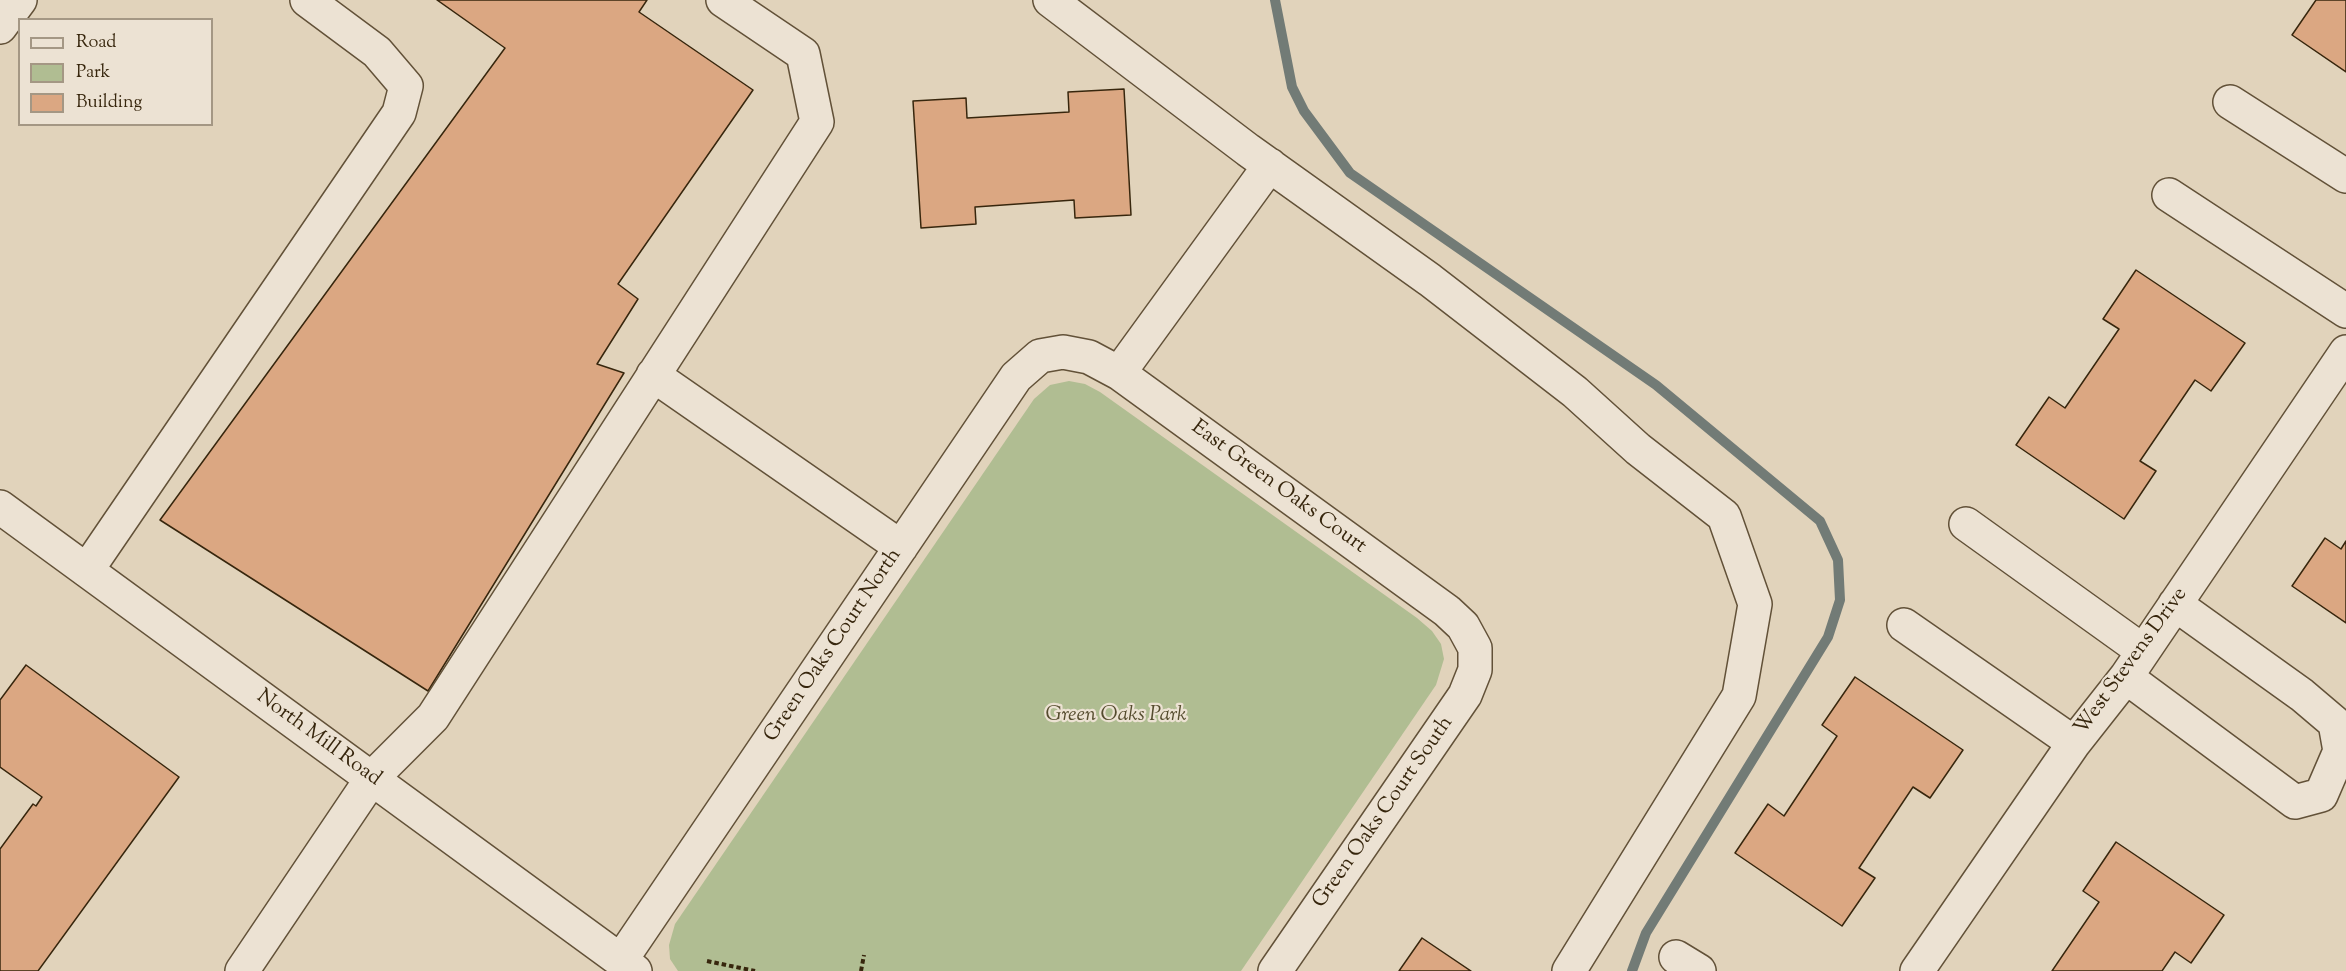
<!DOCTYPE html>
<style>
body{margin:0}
#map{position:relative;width:2346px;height:971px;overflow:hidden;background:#e1d3bb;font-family:"Sorts Mill Goudy",serif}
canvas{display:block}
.legend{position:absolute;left:18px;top:18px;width:195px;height:108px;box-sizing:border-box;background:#ece2d3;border:2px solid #a49784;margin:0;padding:8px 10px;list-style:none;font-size:18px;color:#37260d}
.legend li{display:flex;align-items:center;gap:12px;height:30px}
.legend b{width:30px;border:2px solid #a49784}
</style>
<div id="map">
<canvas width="2346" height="971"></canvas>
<ul class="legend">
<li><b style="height:8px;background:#ece2d3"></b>Road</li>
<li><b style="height:16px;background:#b0bd92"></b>Park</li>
<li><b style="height:16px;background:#dba782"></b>Building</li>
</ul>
</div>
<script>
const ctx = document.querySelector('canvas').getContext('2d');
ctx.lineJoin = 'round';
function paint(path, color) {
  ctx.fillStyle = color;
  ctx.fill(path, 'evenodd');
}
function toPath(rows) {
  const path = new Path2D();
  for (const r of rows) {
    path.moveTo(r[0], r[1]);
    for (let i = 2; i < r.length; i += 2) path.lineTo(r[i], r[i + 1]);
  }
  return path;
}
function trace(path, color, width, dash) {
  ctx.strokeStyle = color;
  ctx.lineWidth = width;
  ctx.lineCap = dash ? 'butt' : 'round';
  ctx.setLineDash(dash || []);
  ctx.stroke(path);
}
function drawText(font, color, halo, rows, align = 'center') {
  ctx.font = font + ' "Sorts Mill Goudy",serif';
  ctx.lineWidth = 4.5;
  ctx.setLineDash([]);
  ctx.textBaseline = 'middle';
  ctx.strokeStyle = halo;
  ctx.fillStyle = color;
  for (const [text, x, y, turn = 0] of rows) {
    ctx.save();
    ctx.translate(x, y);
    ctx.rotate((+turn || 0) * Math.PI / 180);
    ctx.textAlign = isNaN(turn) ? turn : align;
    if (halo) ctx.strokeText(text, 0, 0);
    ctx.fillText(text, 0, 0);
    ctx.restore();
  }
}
paint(toPath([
 [1069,381,1085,384,1100,392,1417,618,1432,631,1441,644,1444,659,1436,685,1241,971,678,971,670,959,669,945,675,924,1034,399,1050,385]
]), '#b0bd92');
trace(toPath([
 [1275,0,1292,87,1304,111,1350,173,1656,385,1820,521,1838,560,1840,600,1828,637,1646,933,1632,971]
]), '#727b76', 10);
const building = toPath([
 [437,0,647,0,639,12,753,90,618,284,638,299,597,364,624,373,428,691,160,520,505,48,437,0],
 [2316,0,2346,0,2346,72,2292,35,2316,0],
 [1124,89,1131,215,1075,218,1074,200,975,207,976,224,921,228,913,101,966,98,967,118,1069,112,1068,92,1124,89],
 [2136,270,2245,343,2211,391,2195,380,2140,461,2156,471,2124,519,2016,445,2049,397,2065,408,2119,329,2103,319,2136,270],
 [2325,538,2341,549,2346,541,2346,623,2292,586,2325,538],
 [26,665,179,777,38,971,0,971,0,849,33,804,36,806,42,797,0,767,0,700,26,665],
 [1855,677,1963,750,1930,798,1913,787,1859,868,1875,878,1842,926,1735,853,1768,804,1784,816,1837,736,1822,725,1855,677],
 [2116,842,2224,915,2191,963,2175,952,2162,971,2052,971,2099,902,2083,891,2116,842],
 [1422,938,1471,971,1399,971,1422,938]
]);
paint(building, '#dba782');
trace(building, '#37260d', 1.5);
const minor = toPath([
 [1050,0,1248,150,1430,280,1575,392,1638,449,1724,516,1755,604,1739,696,1569,971],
 [0,27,20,0],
 [2230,102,2346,176],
 [2169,195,2346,311],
 [1119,373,1270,165],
 [653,375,901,547],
 [0,507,635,971],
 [1966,524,2143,651],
 [87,570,399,113,406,86,377,52,307,0],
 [1904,625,2074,743],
 [2126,677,2295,802,2321,795,2340,751,2335,723,2302,695,2175,604],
 [1676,957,1699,971],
 [621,960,1016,377,1040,356,1063,352,1089,357,1119,373,1447,611,1463,626,1475,648,1475,670,1465,695,1275,971],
 [242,971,372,778,433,717,817,122,803,54,723,0],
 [1917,971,2074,743,2126,677,2346,352]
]);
trace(minor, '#625138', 36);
trace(toPath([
 [707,961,755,971],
 [861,971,864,955]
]), '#37260d', 4, [4.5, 3]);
trace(minor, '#ece2d3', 33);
drawText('21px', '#37260d', '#ece2d3', [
 ["East Green Oaks Court",1278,488,36],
 ["Green Oaks Court North",834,646,-56],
 ["West Stevens Drive",2132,662,-54],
 ["North Mill Road",318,739,36],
 ["Green Oaks Court South",1384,813,-55]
]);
drawText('italic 21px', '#554c2e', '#ece2d3', [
 ["Green Oaks Park",1116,716]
]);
</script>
